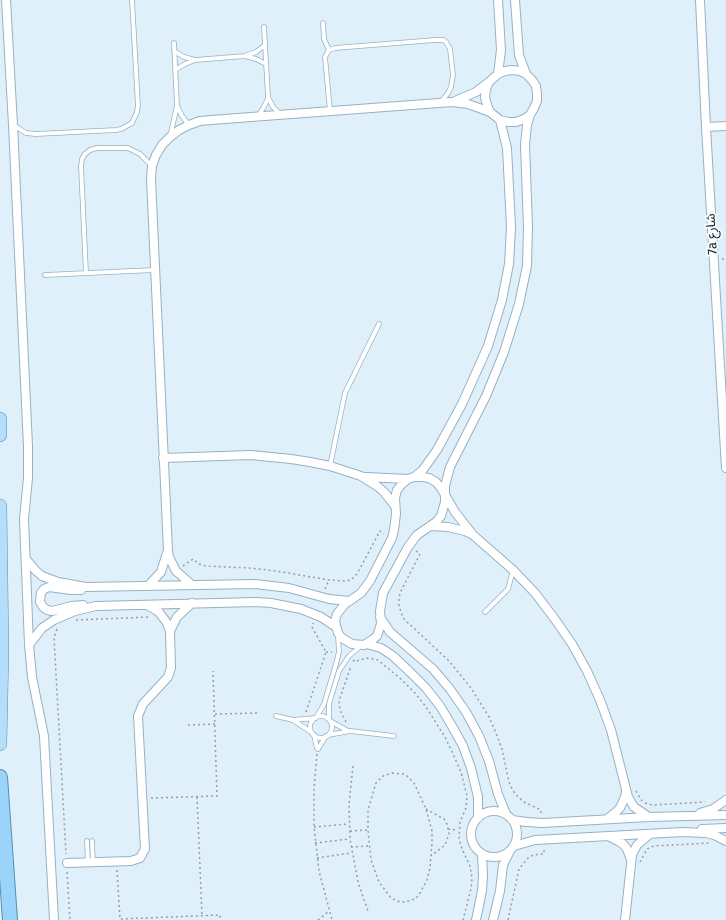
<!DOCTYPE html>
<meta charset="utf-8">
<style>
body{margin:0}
canvas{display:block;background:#dff0fb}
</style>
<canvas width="726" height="920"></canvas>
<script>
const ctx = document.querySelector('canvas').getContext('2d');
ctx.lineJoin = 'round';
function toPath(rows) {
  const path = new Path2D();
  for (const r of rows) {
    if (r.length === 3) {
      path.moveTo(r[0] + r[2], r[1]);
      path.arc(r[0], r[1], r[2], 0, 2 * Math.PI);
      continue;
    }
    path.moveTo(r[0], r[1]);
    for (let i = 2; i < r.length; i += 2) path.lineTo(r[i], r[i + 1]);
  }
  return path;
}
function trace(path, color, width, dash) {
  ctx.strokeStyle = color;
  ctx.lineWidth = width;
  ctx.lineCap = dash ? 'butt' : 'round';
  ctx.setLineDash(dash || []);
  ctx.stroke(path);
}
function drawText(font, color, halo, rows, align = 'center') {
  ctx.font = font + ' "Fira Sans","Noto Sans Arabic",sans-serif';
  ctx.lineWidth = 4;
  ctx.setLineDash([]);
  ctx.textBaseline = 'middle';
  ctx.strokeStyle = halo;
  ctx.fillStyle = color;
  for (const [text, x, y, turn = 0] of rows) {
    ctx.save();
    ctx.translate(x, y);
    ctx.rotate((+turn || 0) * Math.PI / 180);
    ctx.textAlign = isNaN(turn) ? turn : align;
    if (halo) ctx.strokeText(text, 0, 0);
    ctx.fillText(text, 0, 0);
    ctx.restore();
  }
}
const service = toPath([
 [323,23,324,39,329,50],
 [264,27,268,97,273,107,281,115],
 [174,43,177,106,182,116,189,125],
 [174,51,184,57,195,60],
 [245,56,256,52,265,45],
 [175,70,185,64,195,60,245,56,256,59,266,64],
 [330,111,325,57,329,50,335,48,435,40,443,40,446,42,450,49,453,75,451,87,448,93,441,102],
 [258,116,264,107,268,98],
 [13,125,26,133,36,134,116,130,121,129,132,123,137,112,138,106,132,0],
 [170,137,177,106],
 [86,273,81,166,82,159,85,154,90,150,97,148,128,148,140,154,152,166],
 [45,275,154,270],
 [330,466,345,393,379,324],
 [485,612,508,589,513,570],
 [276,716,293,720,311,732],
 [321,727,11],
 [316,718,324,704,336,664,339,652,338,636],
 [329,719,329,704,339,671,349,656,361,646],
 [293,720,315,718],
 [330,721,348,731],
 [314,735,317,748,318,749,326,736],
 [328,735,350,731,394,736],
 [87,841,88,862],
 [92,841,93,862]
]);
const minor = toPath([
 [6,0,13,125,28,446,28,478,24,519,29,645,32,677,44,736,54,920],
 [515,0,519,55,526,74],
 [700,0,706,127,726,468],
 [498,74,501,50,498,0],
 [455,101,476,92,489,82,498,74,505,71,512,70,520,71,526,74,532,80,536,86,537,94,537,101,534,108,530,115,524,119,516,122,508,122,500,120,490,112,487,105,485,97,486,89,489,82],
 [500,120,507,148,511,227,509,264,502,300,488,346,462,404,437,450,422,471,414,477,408,479,402,484,397,490,395,498,396,514,394,530,392,538,370,581,361,593,345,604,337,614,335,621,338,633,342,638,352,644,364,645,372,640,377,636,381,624,380,611,383,593,408,547,417,535,436,522,441,516,445,502,445,486,450,467,486,396,504,352,519,304,527,266,528,227,525,145,527,125,530,115],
 [706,127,726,126],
 [163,458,251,455,291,459,310,462,330,466,361,476,377,486,384,492,395,506],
 [366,477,408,479],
 [414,477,422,477,429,478,436,482,441,488,455,512,473,535,513,570,535,593,554,618,572,644,587,671,600,700,611,730,628,797,634,807,649,817],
 [430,526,448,527,465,531,471,534],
 [26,559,36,571,42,576,58,582,86,587,255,584,289,588,329,599,349,601],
 [192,585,176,571,169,557,168,550,151,179,152,166,156,155,162,145,170,137,179,130,189,125,200,121,211,120,452,102,468,104,490,112],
 [148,586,161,572,167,553],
 [81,590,71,590,49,587,44,589,41,593,40,602,43,607,47,610,52,611,72,606,83,605],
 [380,617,390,632,433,669,450,689,466,712,479,736,489,761,498,794,506,814],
 [170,631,177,617,192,603],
 [366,644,381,648,393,656,410,672,426,688,440,706,452,726,463,746,471,768,478,797,478,818],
 [29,645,42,628,54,620,75,611,96,606,256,602,271,603,301,609,321,617,336,627],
 [494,834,23],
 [700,813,713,809,726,800],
 [607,819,616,812,620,808,625,797,626,792],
 [512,820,527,822,542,823,649,817,726,815],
 [702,829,726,828],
 [610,837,618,841,623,844,627,849,631,860],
 [514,846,535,840,683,832,706,833,714,835,726,841],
 [67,863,131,861,140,858,145,849,138,716,143,704,168,677,171,668,170,631,167,623,159,612,147,605],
 [476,920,482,891,483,875,482,854],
 [493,920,500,891,503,865,510,851],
 [625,920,632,855,637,845,650,834]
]);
const primary = toPath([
 [0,419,0,435],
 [0,506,2,651,0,744]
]);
const trunk = toPath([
 [0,777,10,920]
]);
trace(service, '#97b1c4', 5.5);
trace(minor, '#97b1c4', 10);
trace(primary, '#5a8cad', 14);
trace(trunk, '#5a8cad', 16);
trace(toPath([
 [722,259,726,259],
 [416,551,420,554,400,593,399,599,399,606,403,618,449,661,471,688,489,717,496,733,502,749,509,782,512,789,515,794,524,802,541,810,541,814],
 [183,566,193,559,199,564,206,566,249,568,276,571,329,580,346,581,351,580,357,574,380,531,384,534],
 [325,589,329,580],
 [76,620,150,617],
 [57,629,54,638,66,854],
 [326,652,332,652],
 [353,660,355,662,359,660,369,658,378,660,402,680,415,693,426,707,445,737,453,754,461,772,467,796,466,808,460,822,459,839,462,849,470,866,472,878,471,889,463,920],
 [306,712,326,652,312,627,313,623],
 [215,714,260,713],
 [346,722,340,710,339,701,351,666],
 [188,725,215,724],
 [317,754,314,789,314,827,319,871,332,920],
 [353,766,349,804,350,839,358,882,368,911],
 [392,773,403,774,407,776,414,783,426,809,432,831,432,843,430,868,427,880,419,895,415,899,405,902,400,902,391,898,379,882,371,860,368,830,368,810,376,783,383,776,392,773],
 [636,791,642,801],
 [197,797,202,915],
 [151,798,217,796,213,671],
 [645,803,653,805,705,802],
 [426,809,444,819,447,824,449,834,445,845,431,856],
 [314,827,348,824],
 [448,829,458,830],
 [350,831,368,830],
 [315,843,349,839],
 [351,847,369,846],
 [317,858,351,853],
 [640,862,647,849,654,846,709,843],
 [117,870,120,919,220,915,220,920],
 [67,872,70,920],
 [318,920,329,911],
 [508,920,519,869,528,858,533,855,544,854,544,848]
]), '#909ea8', 1.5, [2, 3]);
trace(service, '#fff', 4);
trace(minor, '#fff', 8);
trace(primary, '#b3dffb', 13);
trace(trunk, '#9ad4fa', 14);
drawText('13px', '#121c23', '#f6fbff', [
 ["7a شارع",712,234,-93]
]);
</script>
